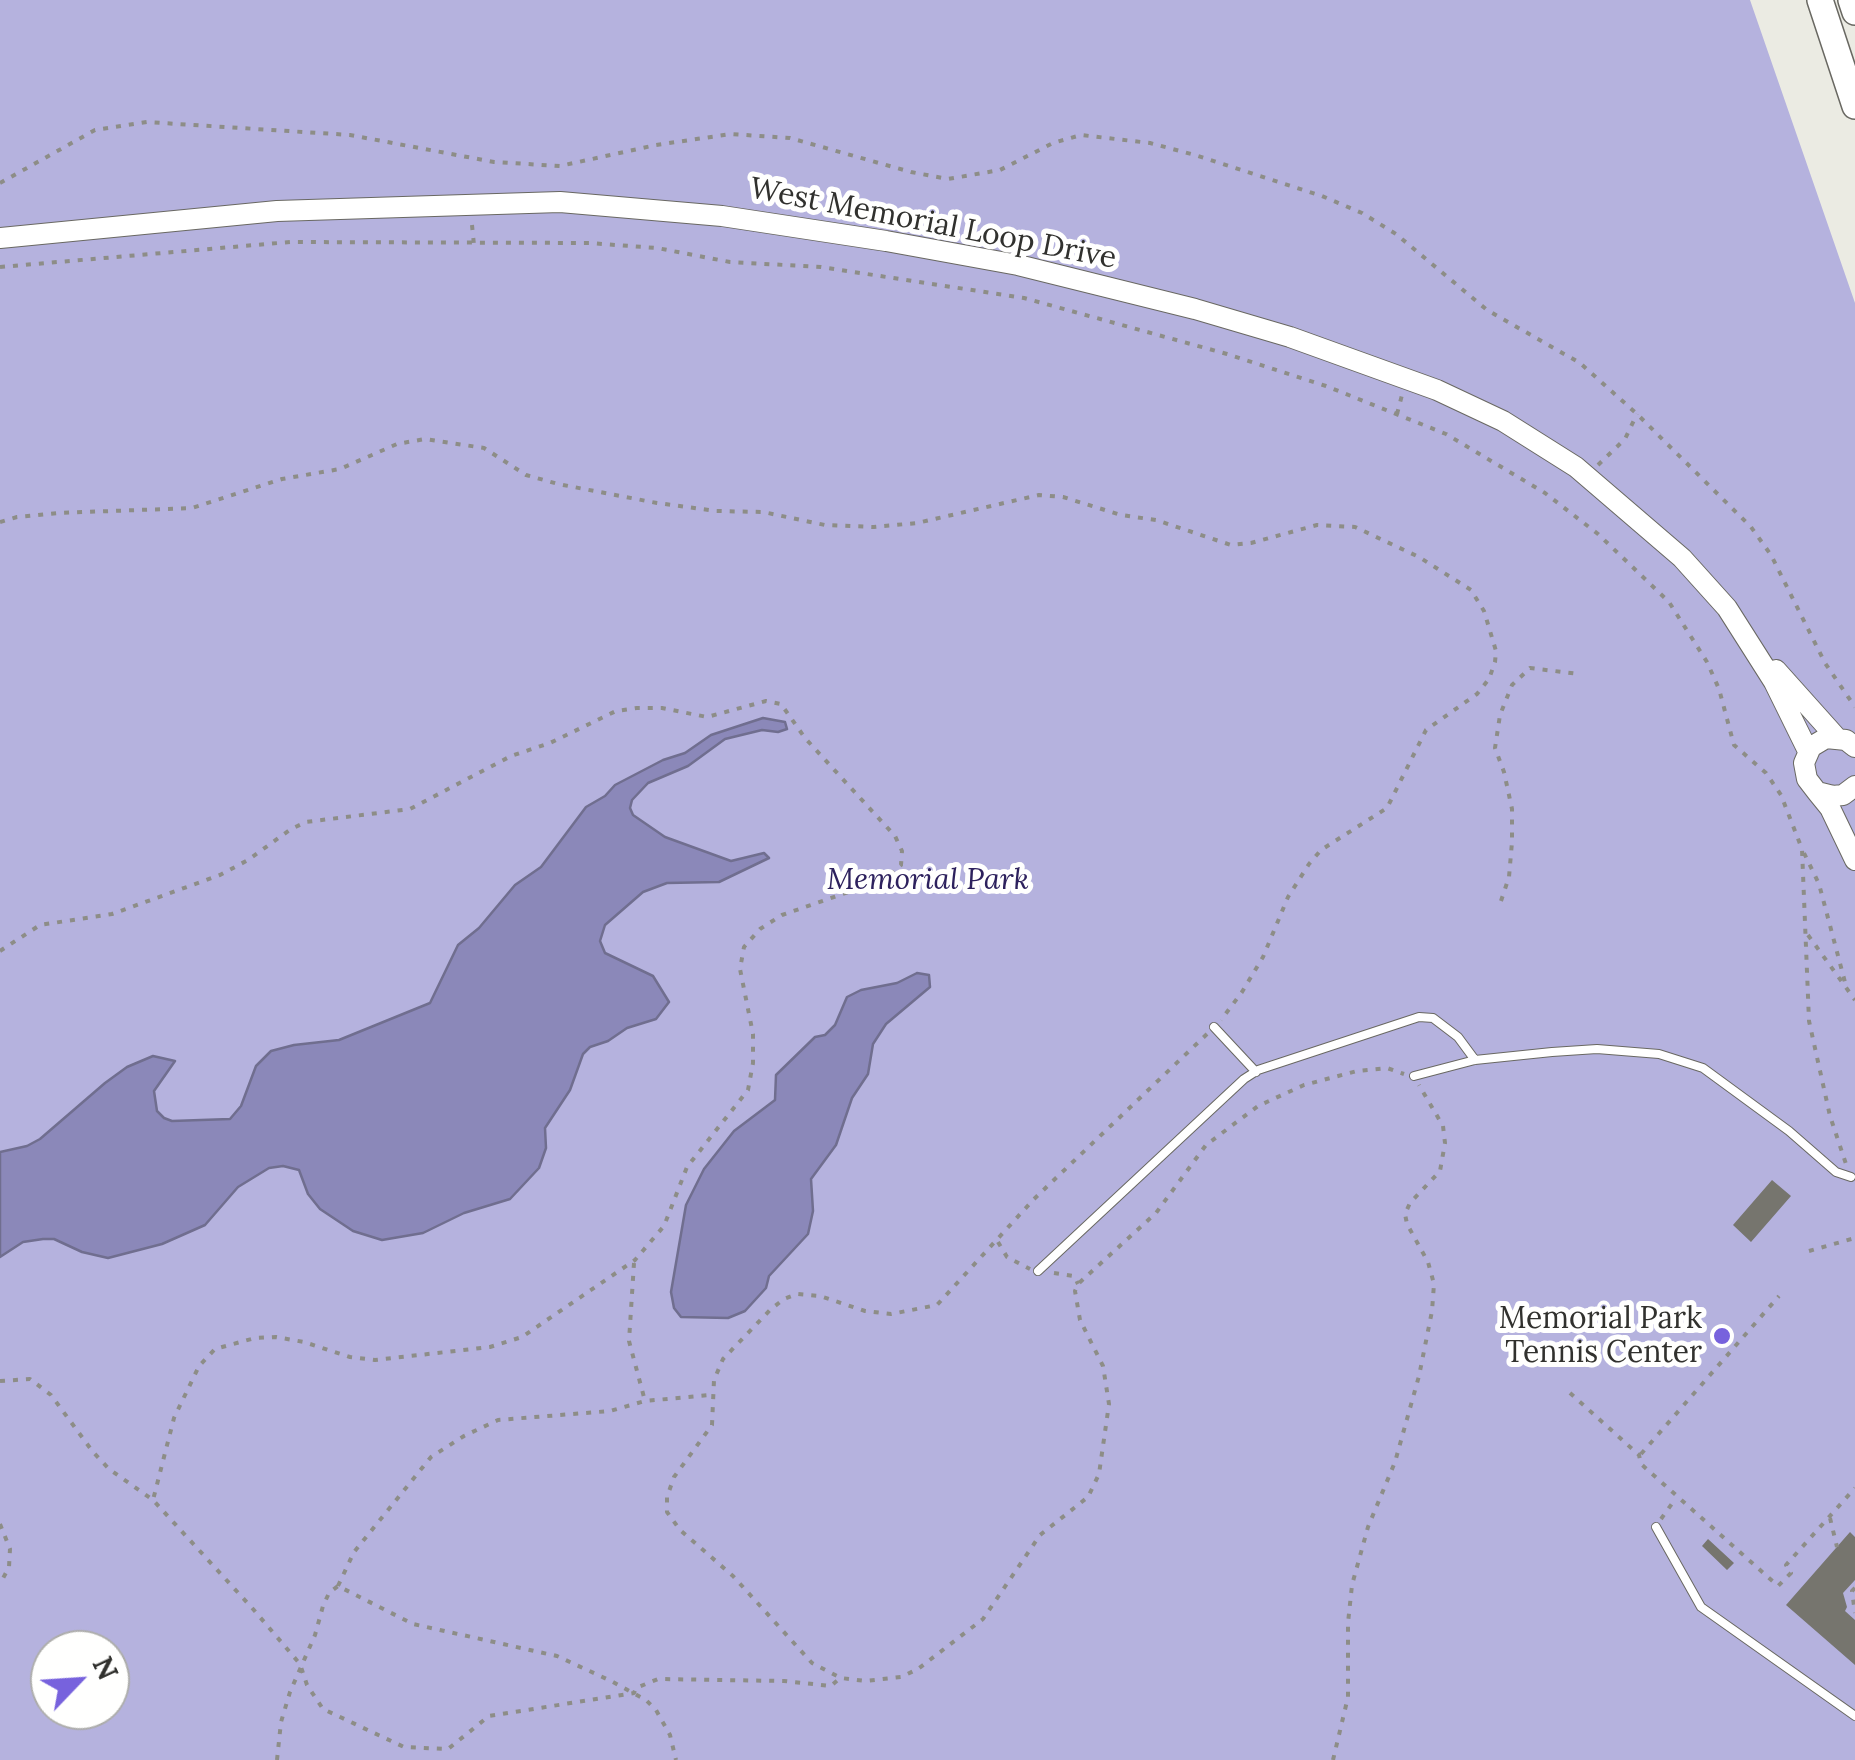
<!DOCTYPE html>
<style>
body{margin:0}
#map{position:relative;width:1855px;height:1760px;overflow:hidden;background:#ebebe3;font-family:Lora,serif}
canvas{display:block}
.north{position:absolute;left:30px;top:1630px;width:100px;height:100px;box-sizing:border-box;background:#fffffe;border:2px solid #adadab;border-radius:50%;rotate:65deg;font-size:28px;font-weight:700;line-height:40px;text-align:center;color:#31312e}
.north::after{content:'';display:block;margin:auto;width:35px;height:45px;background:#7762dd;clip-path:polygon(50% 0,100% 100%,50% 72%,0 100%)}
</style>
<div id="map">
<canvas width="1855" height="1760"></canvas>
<div class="north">N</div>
</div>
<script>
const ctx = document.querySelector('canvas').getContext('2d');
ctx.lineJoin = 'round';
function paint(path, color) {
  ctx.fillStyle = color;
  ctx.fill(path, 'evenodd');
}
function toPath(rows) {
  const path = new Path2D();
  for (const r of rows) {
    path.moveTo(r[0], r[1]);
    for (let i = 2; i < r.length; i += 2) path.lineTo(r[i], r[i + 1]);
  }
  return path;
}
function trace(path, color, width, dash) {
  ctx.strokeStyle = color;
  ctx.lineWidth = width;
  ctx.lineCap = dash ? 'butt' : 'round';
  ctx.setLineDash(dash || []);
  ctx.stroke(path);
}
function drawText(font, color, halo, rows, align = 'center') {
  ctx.font = font + ' Lora,serif';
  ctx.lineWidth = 10;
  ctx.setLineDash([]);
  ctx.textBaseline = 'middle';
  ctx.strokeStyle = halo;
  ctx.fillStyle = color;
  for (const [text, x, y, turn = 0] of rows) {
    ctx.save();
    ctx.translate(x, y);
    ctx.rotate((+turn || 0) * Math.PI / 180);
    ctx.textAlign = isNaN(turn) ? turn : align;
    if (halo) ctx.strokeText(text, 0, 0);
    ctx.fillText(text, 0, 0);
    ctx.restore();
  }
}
paint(toPath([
 [0,0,1750,0,1855,303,1855,1760,0,1760],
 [50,1650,110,1650,110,1710,50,1710]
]), '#b5b2de');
const water = toPath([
 [763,718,785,722,787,729,778,732,762,730,725,739,688,766,648,783,632,800,630,808,633,815,665,837,731,861,764,853,769,858,719,882,667,883,643,892,605,925,600,941,605,953,653,976,669,1002,656,1019,627,1028,608,1041,590,1047,583,1054,570,1090,545,1128,546,1148,539,1168,510,1199,464,1213,423,1233,382,1240,353,1231,320,1209,308,1194,299,1170,283,1166,269,1168,238,1187,205,1225,162,1244,108,1258,82,1252,54,1239,43,1239,23,1242,0,1257,0,1152,27,1146,40,1139,105,1083,127,1067,153,1056,175,1061,154,1091,157,1111,164,1118,172,1121,230,1119,241,1106,256,1066,271,1051,294,1045,339,1040,430,1003,458,945,479,928,515,885,541,867,586,807,605,796,615,785,663,760,685,753,711,735,763,718],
 [917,973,929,975,930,987,886,1024,873,1044,868,1074,852,1098,836,1145,811,1179,813,1211,808,1234,769,1276,766,1288,745,1311,728,1318,681,1317,674,1308,671,1292,686,1205,704,1169,734,1131,775,1100,776,1075,815,1037,825,1035,835,1025,847,997,861,990,897,983,917,973]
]);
paint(water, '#8b88b9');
trace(water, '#706e8f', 2.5);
paint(toPath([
 [1772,1180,1791,1196,1751,1242,1733,1225],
 [1850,1532,1855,1537,1855,1580,1843,1593,1847,1607,1845,1611,1855,1620,1855,1665,1786,1605],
 [1708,1539,1734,1563,1727,1570,1702,1546]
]), '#76756e');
const lane = toPath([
 [1214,1027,1256,1072],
 [1414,1076,1475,1060,1552,1052,1597,1049,1659,1054,1703,1068,1789,1131,1836,1172,1851,1177],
 [1038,1271,1244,1079,1258,1070,1419,1017,1433,1018,1458,1037,1475,1060],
 [1656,1527,1701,1607,1855,1716]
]);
const secondary = toPath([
 [0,238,277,211,560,202,722,216,886,241,1018,265,1195,309,1290,337,1437,390,1503,421,1576,467,1682,558,1727,608,1774,682,1808,751],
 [1776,670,1836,737],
 [1855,747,1846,740,1826,738,1811,747,1804,763,1807,779,1817,792,1833,796,1843,795,1855,786],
 [1817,792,1830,808,1855,860]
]);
const highway = toPath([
 [1820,0,1855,106],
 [1851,0,1855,12]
]);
trace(lane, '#696862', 10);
trace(secondary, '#696862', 22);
trace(highway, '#696862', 28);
trace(toPath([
 [0,183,95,130,147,122,350,135,494,162,560,166,656,145,731,134,790,138,911,172,948,179,1000,170,1053,143,1081,135,1150,143,1195,155,1322,196,1362,213,1396,234,1487,310,1580,363,1637,414,1751,527,1771,555,1825,663,1855,707],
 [472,225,474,245],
 [0,267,290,242,589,243,657,248,730,262,821,267,1024,298,1227,354,1326,386,1446,434,1545,493,1598,534,1669,602,1707,662,1719,689,1734,745,1766,773,1781,795,1802,849,1809,1021,1830,1116,1846,1164],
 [1397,414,1402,395],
 [1598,465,1625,439,1637,414],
 [0,522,17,517,58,513,192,508,282,479,340,469,397,444,425,439,484,448,526,475,558,484,657,503,716,511,763,512,825,525,874,527,917,523,1039,495,1063,497,1121,515,1156,520,1231,545,1251,543,1317,525,1355,527,1419,557,1471,590,1484,611,1496,651,1495,662,1489,679,1477,694,1426,730,1387,808,1321,850,1309,864,1288,897,1263,957,1242,992,1221,1020],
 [1804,853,1819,884,1846,986],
 [1501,901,1509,877,1512,842,1512,809,1504,772,1495,748,1500,715,1512,685,1530,668,1579,674],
 [1808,935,1855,1000],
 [0,951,40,925,112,914,220,875,248,860,291,829,306,822,410,809,511,756,550,743,616,711,637,708,662,708,707,717,766,701,781,704,805,738,895,836,902,851,901,865,886,879,782,915,760,929,744,947,740,969,753,1034,753,1063,748,1090,687,1167,664,1226,635,1260,522,1337,490,1347,375,1360,350,1357,304,1342,276,1337,255,1338,215,1349,199,1366,174,1418,153,1500],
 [1207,1034,1034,1199,937,1305,891,1314,865,1311,820,1296,797,1294,784,1299,771,1309,723,1359,714,1380,712,1425,674,1477,667,1497,667,1512,680,1530,733,1576,812,1663,841,1678,865,1681,901,1677,918,1669,983,1619,1040,1535,1088,1497,1099,1474,1109,1404,1103,1366,1080,1320,1075,1291,1078,1284,1156,1213,1206,1145,1258,1106,1304,1085,1357,1071,1387,1068,1404,1074],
 [998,1242,1007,1257,1030,1269],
 [1809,1251,1855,1238],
 [634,1263,629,1341,645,1401],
 [1054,1273,1074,1276,1078,1284],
 [0,1381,30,1379,51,1395,93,1452,109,1469,153,1500,253,1609,300,1664,307,1685,323,1709,404,1747,448,1749,489,1716,634,1693,636,1688,658,1679,784,1681,831,1686,840,1678],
 [1570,1393,1639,1455,1641,1464,1778,1586,1791,1573,1786,1565,1855,1488],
 [1641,1454,1779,1296],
 [1830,1518,1837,1547],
 [1661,1519,1676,1498],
 [0,1524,10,1549,9,1567,0,1584],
 [338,1586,354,1552,431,1457,464,1436,498,1420,610,1411,645,1401,710,1395],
 [1855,1588,1852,1591,1855,1613],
 [277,1760,281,1722,290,1692,315,1635,323,1606,329,1593,338,1586,413,1624,557,1656,611,1681,646,1700,656,1710,670,1735,676,1760],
 [1333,1760,1348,1697,1348,1623,1352,1585,1368,1527,1395,1462,1419,1376,1432,1311,1434,1284,1428,1262,1407,1224,1405,1214,1410,1203,1440,1171,1445,1143,1443,1126,1419,1085]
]), '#8d8d87', 4, [5, 8]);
trace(lane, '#fff', 8);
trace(secondary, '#fff', 20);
trace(highway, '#fff', 25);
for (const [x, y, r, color] of [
 [1722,1336,10,"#7762dd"]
]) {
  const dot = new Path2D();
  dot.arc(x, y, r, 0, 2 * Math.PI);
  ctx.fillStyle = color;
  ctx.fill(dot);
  trace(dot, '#fffffe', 4);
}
drawText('30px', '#31312e', '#fffffe', [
 ["West Memorial Loop Drive",933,224,11]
]);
drawText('italic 30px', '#2d215d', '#fffffe', [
 ["Memorial Park",928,880]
]);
drawText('30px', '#31312e', '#fffffe', [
 ["Memorial Park",1702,1319],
 ["Tennis Center",1702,1353]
], 'right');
</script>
